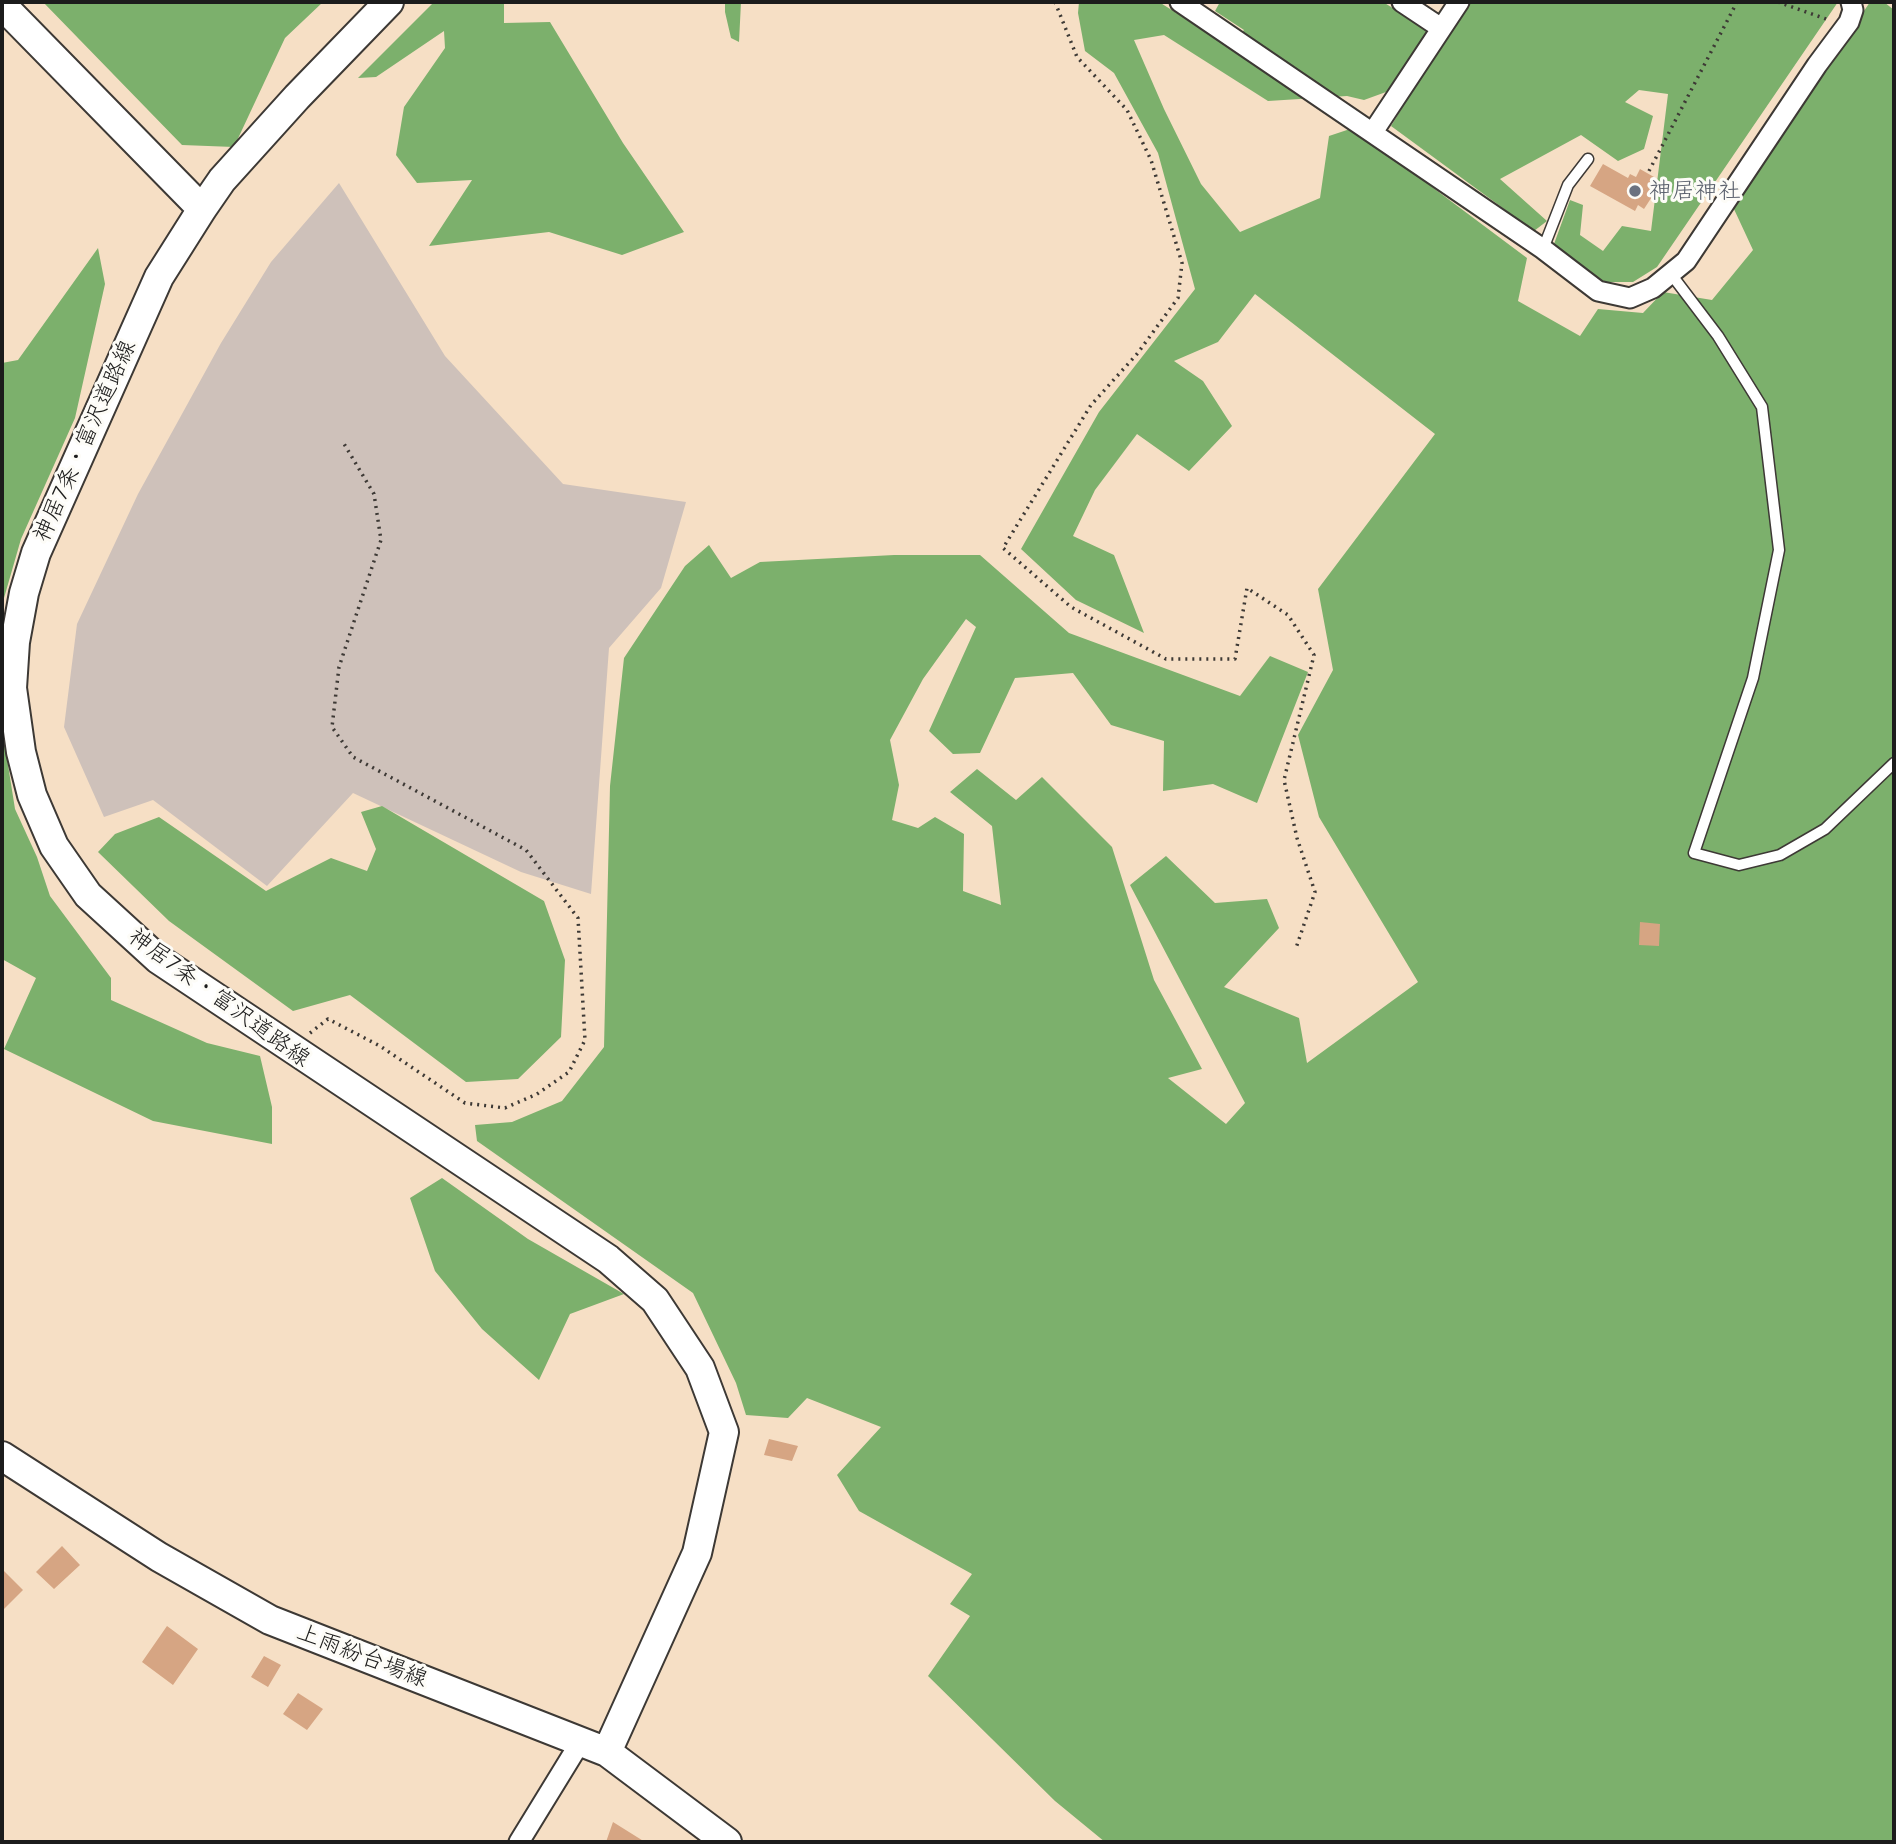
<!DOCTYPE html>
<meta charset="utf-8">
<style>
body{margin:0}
#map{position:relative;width:1896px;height:1844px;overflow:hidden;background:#f6dfc5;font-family:"Comic Neue",sans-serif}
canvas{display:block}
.frame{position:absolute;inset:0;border:4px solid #1c1c1c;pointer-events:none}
</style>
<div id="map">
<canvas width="1896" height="1844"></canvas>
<div class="frame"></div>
</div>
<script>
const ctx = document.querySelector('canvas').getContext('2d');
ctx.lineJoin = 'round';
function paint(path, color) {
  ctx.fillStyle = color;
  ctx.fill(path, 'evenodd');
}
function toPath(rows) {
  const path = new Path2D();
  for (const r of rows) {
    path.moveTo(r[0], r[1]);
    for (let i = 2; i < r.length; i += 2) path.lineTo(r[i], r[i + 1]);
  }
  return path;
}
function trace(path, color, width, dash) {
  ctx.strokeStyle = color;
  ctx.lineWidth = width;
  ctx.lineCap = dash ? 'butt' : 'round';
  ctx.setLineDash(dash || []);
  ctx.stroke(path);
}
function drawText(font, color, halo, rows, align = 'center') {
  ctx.font = font + ' "Comic Neue","Klee One",sans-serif';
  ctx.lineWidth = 6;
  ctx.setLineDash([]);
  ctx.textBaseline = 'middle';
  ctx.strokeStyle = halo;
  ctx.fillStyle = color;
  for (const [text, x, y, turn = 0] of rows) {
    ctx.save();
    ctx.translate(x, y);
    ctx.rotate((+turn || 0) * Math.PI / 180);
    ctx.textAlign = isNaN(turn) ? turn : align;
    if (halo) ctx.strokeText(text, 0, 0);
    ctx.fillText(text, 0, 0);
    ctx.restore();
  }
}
paint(toPath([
 [339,183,445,356,563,484,686,502,661,588,609,648,591,894,521,872,353,793,267,886,153,800,104,817,64,727,77,624,138,494,221,343,271,262]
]), '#cec1ba');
paint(toPath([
 [43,2,323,2,285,38,234,147,182,145],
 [434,2,504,2,504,23,550,22,623,143,684,232,622,255,549,232,429,246,472,180,417,183,396,155,404,107,445,48,444,31,376,77,358,78],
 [725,2,741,2,739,42,731,38,725,12],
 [1079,2,1159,2,1229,46,1244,30,1215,11,1220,2,1383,2,1425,28,1448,2,1838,2,1657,267,1633,282,1603,282,1554,244,1570,200,1583,205,1580,235,1603,251,1622,226,1651,231,1668,94,1639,90,1625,102,1653,116,1644,149,1618,161,1581,135,1500,179,1547,221,1534,231,1391,126,1419,80,1364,100,1347,96,1268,101,1164,35,1134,40,1164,109,1201,184,1240,232,1320,198,1329,136,1353,128,1527,258,1518,301,1580,336,1598,309,1643,313,1663,292,1712,300,1753,250,1733,207,1870,2,1884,2,1894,10,1894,1842,1105,1842,1055,1801,928,1676,970,1616,950,1604,972,1574,859,1511,837,1475,881,1427,807,1398,788,1418,746,1415,736,1383,693,1293,477,1141,475,1125,512,1122,562,1101,604,1047,610,786,624,658,685,566,709,545,731,578,760,562,894,555,980,555,1069,633,1240,696,1270,656,1308,672,1257,803,1213,784,1163,791,1164,741,1111,725,1073,673,1015,678,980,753,953,754,929,731,976,627,966,619,923,679,890,740,899,785,892,820,918,828,935,817,964,834,963,891,1001,905,992,826,950,792,977,769,1016,800,1042,777,1112,847,1154,980,1202,1069,1168,1078,1226,1124,1245,1103,1130,885,1166,856,1215,903,1267,899,1279,928,1224,987,1299,1018,1307,1063,1418,982,1319,817,1298,735,1333,670,1318,589,1435,434,1255,294,1218,342,1174,361,1203,381,1232,426,1189,471,1137,434,1095,490,1073,536,1114,555,1144,633,1076,600,1021,549,1099,412,1195,289,1158,153,1114,73,1085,51,1078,13],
 [98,248,105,284,75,418,21,539,2,605,2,363,18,360],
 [2,727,15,809,37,857,50,896,111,978,111,1000,207,1043,260,1056,272,1107,272,1144,153,1121,4,1049,36,978,2,959],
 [382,806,544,901,565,960,561,1037,518,1079,466,1082,350,995,293,1011,169,921,98,852,115,834,159,817,266,891,331,858,367,871,376,849,361,812],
 [442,1178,528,1239,624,1294,570,1314,539,1380,482,1329,435,1271,410,1198]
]), '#7cb06c');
paint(toPath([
 [1603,164,1628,178,1630,174,1636,177,1640,169,1654,177,1649,185,1657,189,1644,209,1638,205,1635,211,1590,186],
 [1640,922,1660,924,1659,946,1639,945],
 [769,1439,798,1446,792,1461,764,1455],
 [62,1546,80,1565,54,1589,36,1572],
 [2,1569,23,1590,2,1611],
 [167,1626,198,1649,173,1685,142,1662],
 [264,1656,281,1665,268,1687,251,1677],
 [298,1693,323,1709,307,1730,283,1714],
 [613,1822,645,1842,606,1842]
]), '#d6a583');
const lane = toPath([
 [1543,249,1568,185,1588,159],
 [1671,274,1718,336,1762,407,1779,550,1753,678,1694,853,1739,865,1780,855,1825,829,1894,763]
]);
const street = toPath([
 [1180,2,1543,249,1598,291,1630,298,1653,288,1686,261,1817,65,1849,22,1853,10,1851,2],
 [1402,2,1441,28],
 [1373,132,1459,2],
 [519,1842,581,1741]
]);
const secondary = toPath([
 [389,2,297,97,222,180,202,209,159,277,36,553,24,593,15,642,12,688,21,752,32,795,54,846,88,895,158,959,608,1259,655,1300,700,1368,724,1432,697,1553,607,1752],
 [2,5,202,209],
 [2,1456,159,1557,270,1620,607,1752,727,1842]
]);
trace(lane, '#3d3935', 13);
trace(street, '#3d3935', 23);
trace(secondary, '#3d3935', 32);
trace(toPath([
 [1055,2,1077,57,1127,110,1151,160,1182,263,1178,298,1137,354,1091,405,1003,548,1071,607,1166,659,1235,659,1247,588,1288,615,1314,655,1284,780,1297,838,1315,892,1296,948],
 [1778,2,1829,20],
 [1649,171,1737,2],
 [310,1033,328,1019,380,1046,465,1103,505,1108,537,1094,569,1072,585,1040,578,918,526,850,353,757,332,727,339,667,381,540,374,494,343,442]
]), '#3d3935', 3.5, [2, 5]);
trace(lane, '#fff', 10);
trace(street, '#fff', 19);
trace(secondary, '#fff', 28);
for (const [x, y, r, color] of [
 [1635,191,7,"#6b7280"]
]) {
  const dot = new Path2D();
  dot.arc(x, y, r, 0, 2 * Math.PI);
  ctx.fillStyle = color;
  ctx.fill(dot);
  trace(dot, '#fdfcf7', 2.5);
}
drawText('23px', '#5b616d', '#fdfcf7', [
 ["神居神社",1649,191]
], 'left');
drawText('23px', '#1c1c1c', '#fdfcf7', [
 ["神居7条・富沢道路線",85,441,-66],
 ["神居7条・富沢道路線",219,998,36],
 ["上雨紛台場線",362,1656,21]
]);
</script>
